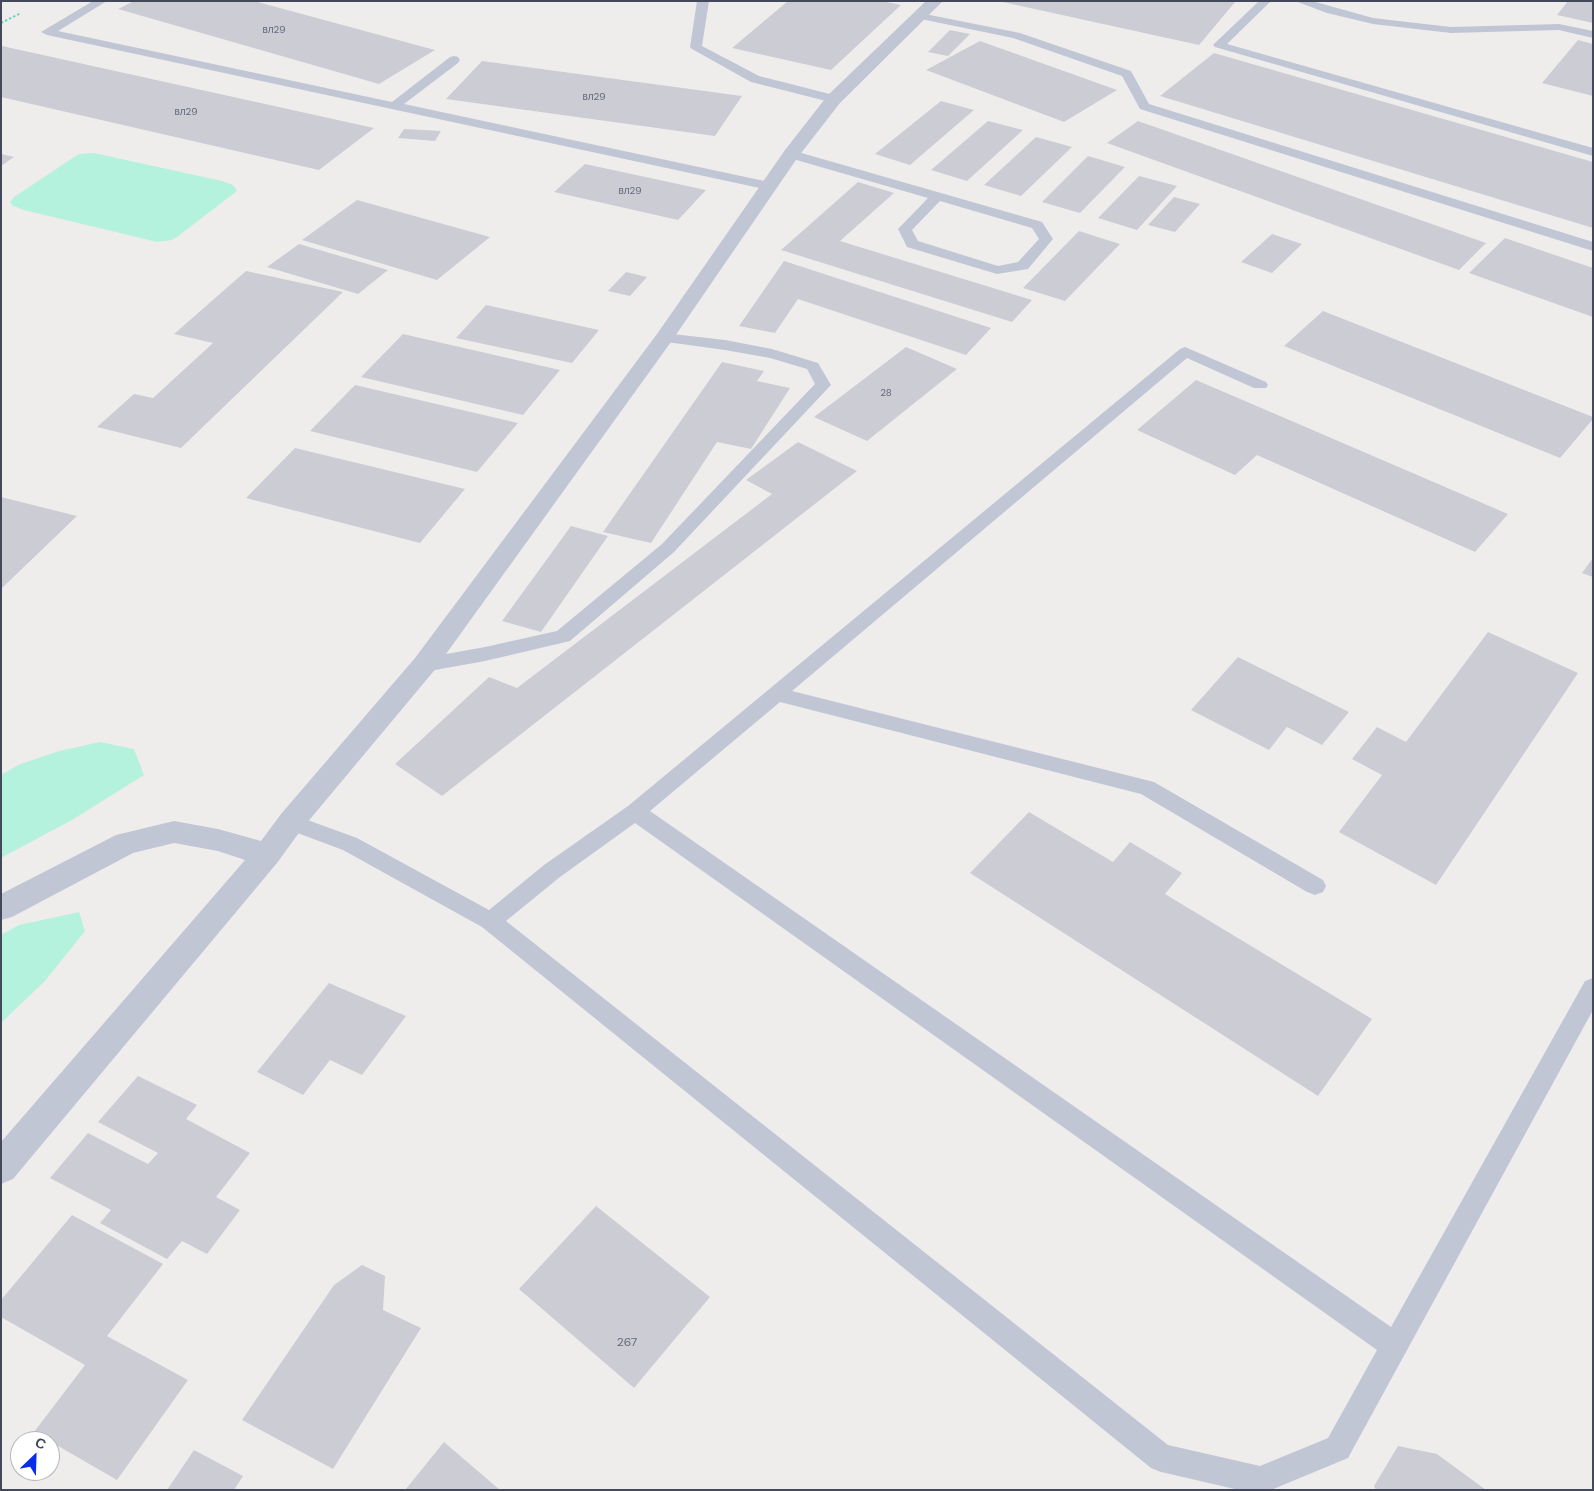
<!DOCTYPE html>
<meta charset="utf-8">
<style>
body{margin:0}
#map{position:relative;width:1594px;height:1491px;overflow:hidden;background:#efedec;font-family:"DM Sans",sans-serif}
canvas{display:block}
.frame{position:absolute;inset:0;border:2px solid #43495b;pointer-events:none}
.north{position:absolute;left:10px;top:1431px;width:50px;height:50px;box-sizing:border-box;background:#fff;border:1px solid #b4b6bd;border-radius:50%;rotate:24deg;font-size:14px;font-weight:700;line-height:20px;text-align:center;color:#43495b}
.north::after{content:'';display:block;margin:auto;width:18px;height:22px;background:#092ced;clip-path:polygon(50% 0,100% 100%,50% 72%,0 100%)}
</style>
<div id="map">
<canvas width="1594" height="1491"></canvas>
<div class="frame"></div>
<div class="north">С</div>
</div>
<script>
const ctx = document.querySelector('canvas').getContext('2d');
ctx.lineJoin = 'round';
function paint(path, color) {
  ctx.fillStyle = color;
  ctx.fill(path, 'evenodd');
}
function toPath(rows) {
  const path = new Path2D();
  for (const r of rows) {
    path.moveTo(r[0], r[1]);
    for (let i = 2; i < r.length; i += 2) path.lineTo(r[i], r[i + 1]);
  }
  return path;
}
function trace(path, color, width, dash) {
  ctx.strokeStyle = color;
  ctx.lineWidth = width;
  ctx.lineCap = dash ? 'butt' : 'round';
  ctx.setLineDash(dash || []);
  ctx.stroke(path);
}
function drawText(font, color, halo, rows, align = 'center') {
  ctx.font = font + ' "DM Sans",sans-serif';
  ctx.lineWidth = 4;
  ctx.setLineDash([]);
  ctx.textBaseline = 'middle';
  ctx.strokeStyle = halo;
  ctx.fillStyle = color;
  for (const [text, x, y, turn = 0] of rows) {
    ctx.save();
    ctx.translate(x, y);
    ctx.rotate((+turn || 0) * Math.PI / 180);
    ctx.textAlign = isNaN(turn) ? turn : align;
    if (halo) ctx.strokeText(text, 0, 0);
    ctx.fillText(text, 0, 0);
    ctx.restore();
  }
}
paint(toPath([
 [94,153,222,181,233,185,237,191,177,237,172,240,157,242,24,210,13,206,10,202,14,197,74,157,79,154],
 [100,742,134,749,144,775,72,820,1,858,1,775,18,765,59,751],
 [79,912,85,931,45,981,1,1023,1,935,19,925]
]), '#b5f2de');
paint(toPath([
 [134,1,254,1,435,50,379,84,118,9],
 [788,1,882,1,901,5,831,70,732,48],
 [998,1,1236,1,1199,45],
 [1568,1,1593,1,1593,23,1557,15],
 [950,30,970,34,948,56,928,52],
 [1578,40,1593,44,1593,96,1542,83],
 [980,41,1117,90,1064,122,926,70],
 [2,46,374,128,319,170,1,97],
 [1214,53,1593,162,1593,228,1160,96],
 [482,61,742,96,715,136,446,99],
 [941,101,974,110,910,165,875,154],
 [988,121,1023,130,967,181,931,170],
 [1138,121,1486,243,1459,270,1107,143],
 [404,129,441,131,435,141,398,138],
 [1036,137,1072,147,1021,196,984,185],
 [1,154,14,157,1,166],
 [1088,156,1125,167,1080,213,1042,202],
 [585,164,706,190,678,220,554,192],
 [1139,176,1177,186,1137,230,1098,218],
 [858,182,894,193,840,241,1032,300,1012,322,781,250],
 [1174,197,1200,204,1175,232,1148,225],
 [357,200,490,237,437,280,302,240],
 [1079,231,1120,244,1065,301,1023,288],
 [1272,234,1302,244,1272,273,1241,262],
 [1505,238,1593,268,1593,317,1469,273],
 [299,244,388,270,358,294,267,267],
 [784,261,991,328,966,355,798,299,775,333,739,326],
 [246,271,343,292,181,448,97,427,134,394,153,398,213,343,174,334],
 [626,272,647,277,630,296,608,291],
 [486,305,599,330,572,363,456,338],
 [1323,311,1593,417,1593,419,1560,458,1284,346],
 [403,334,560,370,523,415,361,377],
 [906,347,957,369,867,441,814,417],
 [722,362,764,371,757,381,790,388,751,449,717,442,651,543,603,532],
 [1196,380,1287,419,1508,514,1475,552,1257,455,1235,475,1137,430],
 [355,385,518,423,477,472,310,431],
 [798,442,857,471,442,796,395,764,489,677,517,688,772,494,746,480],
 [295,448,465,489,420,543,246,498],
 [1,497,77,516,1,589],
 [571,526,608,536,541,632,502,621],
 [1593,558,1593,577,1582,573],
 [1488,632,1578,673,1436,885,1339,832,1382,775,1352,759,1377,727,1406,742],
 [1238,657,1349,712,1322,745,1287,727,1269,750,1191,710],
 [1029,812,1113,862,1130,842,1182,873,1165,894,1372,1019,1318,1096,970,873],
 [329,983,406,1016,362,1075,330,1060,303,1095,257,1072],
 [138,1076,197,1105,186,1119,250,1153,216,1197,240,1210,207,1254,182,1241,167,1259,100,1223,111,1210,50,1178,88,1133,148,1164,158,1153,98,1122],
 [596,1206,710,1297,634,1388,519,1289],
 [72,1215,163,1264,107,1336,188,1380,117,1480,34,1432,85,1365,1,1317,1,1300],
 [362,1265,385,1276,383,1310,421,1328,333,1469,242,1420,334,1285],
 [444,1442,500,1490,405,1490],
 [1398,1446,1437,1454,1486,1490,1376,1490,1374,1486],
 [194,1450,243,1476,234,1490,167,1490]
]), '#ccccd5');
trace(toPath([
 [1,23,21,13]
]), '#6ad3bd', 2, [2.5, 2]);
paint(toPath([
 [93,1,107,1,58,31,392,102,450,57,454,56,458,57,460,60,458,63,404,104,769,182,776,186,769,190,47,35,41,32,93,1],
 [697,1,709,1,702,46,759,76,838,96,840,99,838,102,834,103,751,82,692,49,690,47,697,1],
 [1259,1,1271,1,1227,44,1593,148,1593,156,1215,47,1213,45,1215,43,1259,1],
 [1295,1,1312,1,1373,18,1451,27,1559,24,1593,31,1593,38,1559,30,1451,33,1373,24,1327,13,1295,1],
 [920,13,1020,33,1131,71,1149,104,1593,242,1593,251,1140,109,1122,76,1013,38,916,18,914,16,916,14,920,13],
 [791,150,1042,222,1053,239,1028,269,997,274,907,247,898,229,928,198,786,157,785,154,791,150],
 [940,201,1032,228,1039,239,1018,262,998,266,918,241,912,230,940,201],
 [664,333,725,340,772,349,818,363,831,385,674,552,570,641,485,661,424,672,417,670,414,665,417,660,424,658,485,647,557,631,662,544,815,384,807,369,770,358,725,350,659,341,656,338,659,335,664,333],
 [1185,347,1266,382,1268,385,1266,388,1254,388,1187,358,792,691,1154,782,1323,880,1326,886,1323,892,1315,895,1307,892,1141,794,780,702,650,811,1391,1327,1585,981,1593,978,1593,1010,1348,1458,1271,1490,1239,1490,1161,1472,1151,1468,482,927,343,850,284,828,281,822,284,816,291,814,357,838,489,910,544,865,628,806,1180,349,1185,347],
 [635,823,1377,1350,1328,1438,1260,1466,1168,1445,506,921,560,877,635,823]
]), '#c1c6d5');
paint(toPath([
 [926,1,943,1,840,103,798,157,671,342,433,672,301,830,277,863,13,1179,1,1184,1,1142,245,860,218,851,174,843,133,853,12,917,1,920,1,894,116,835,174,821,218,829,261,841,281,814,415,658,657,334,785,150,828,95,926,1]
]), '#c1c6d5');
drawText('10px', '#656a7a', null, [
 ["вл29",274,30],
 ["вл29",594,97],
 ["вл29",186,112],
 ["вл29",630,191],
 ["28",886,393]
]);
drawText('12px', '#656a7a', null, [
 ["267",627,1343]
]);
</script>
